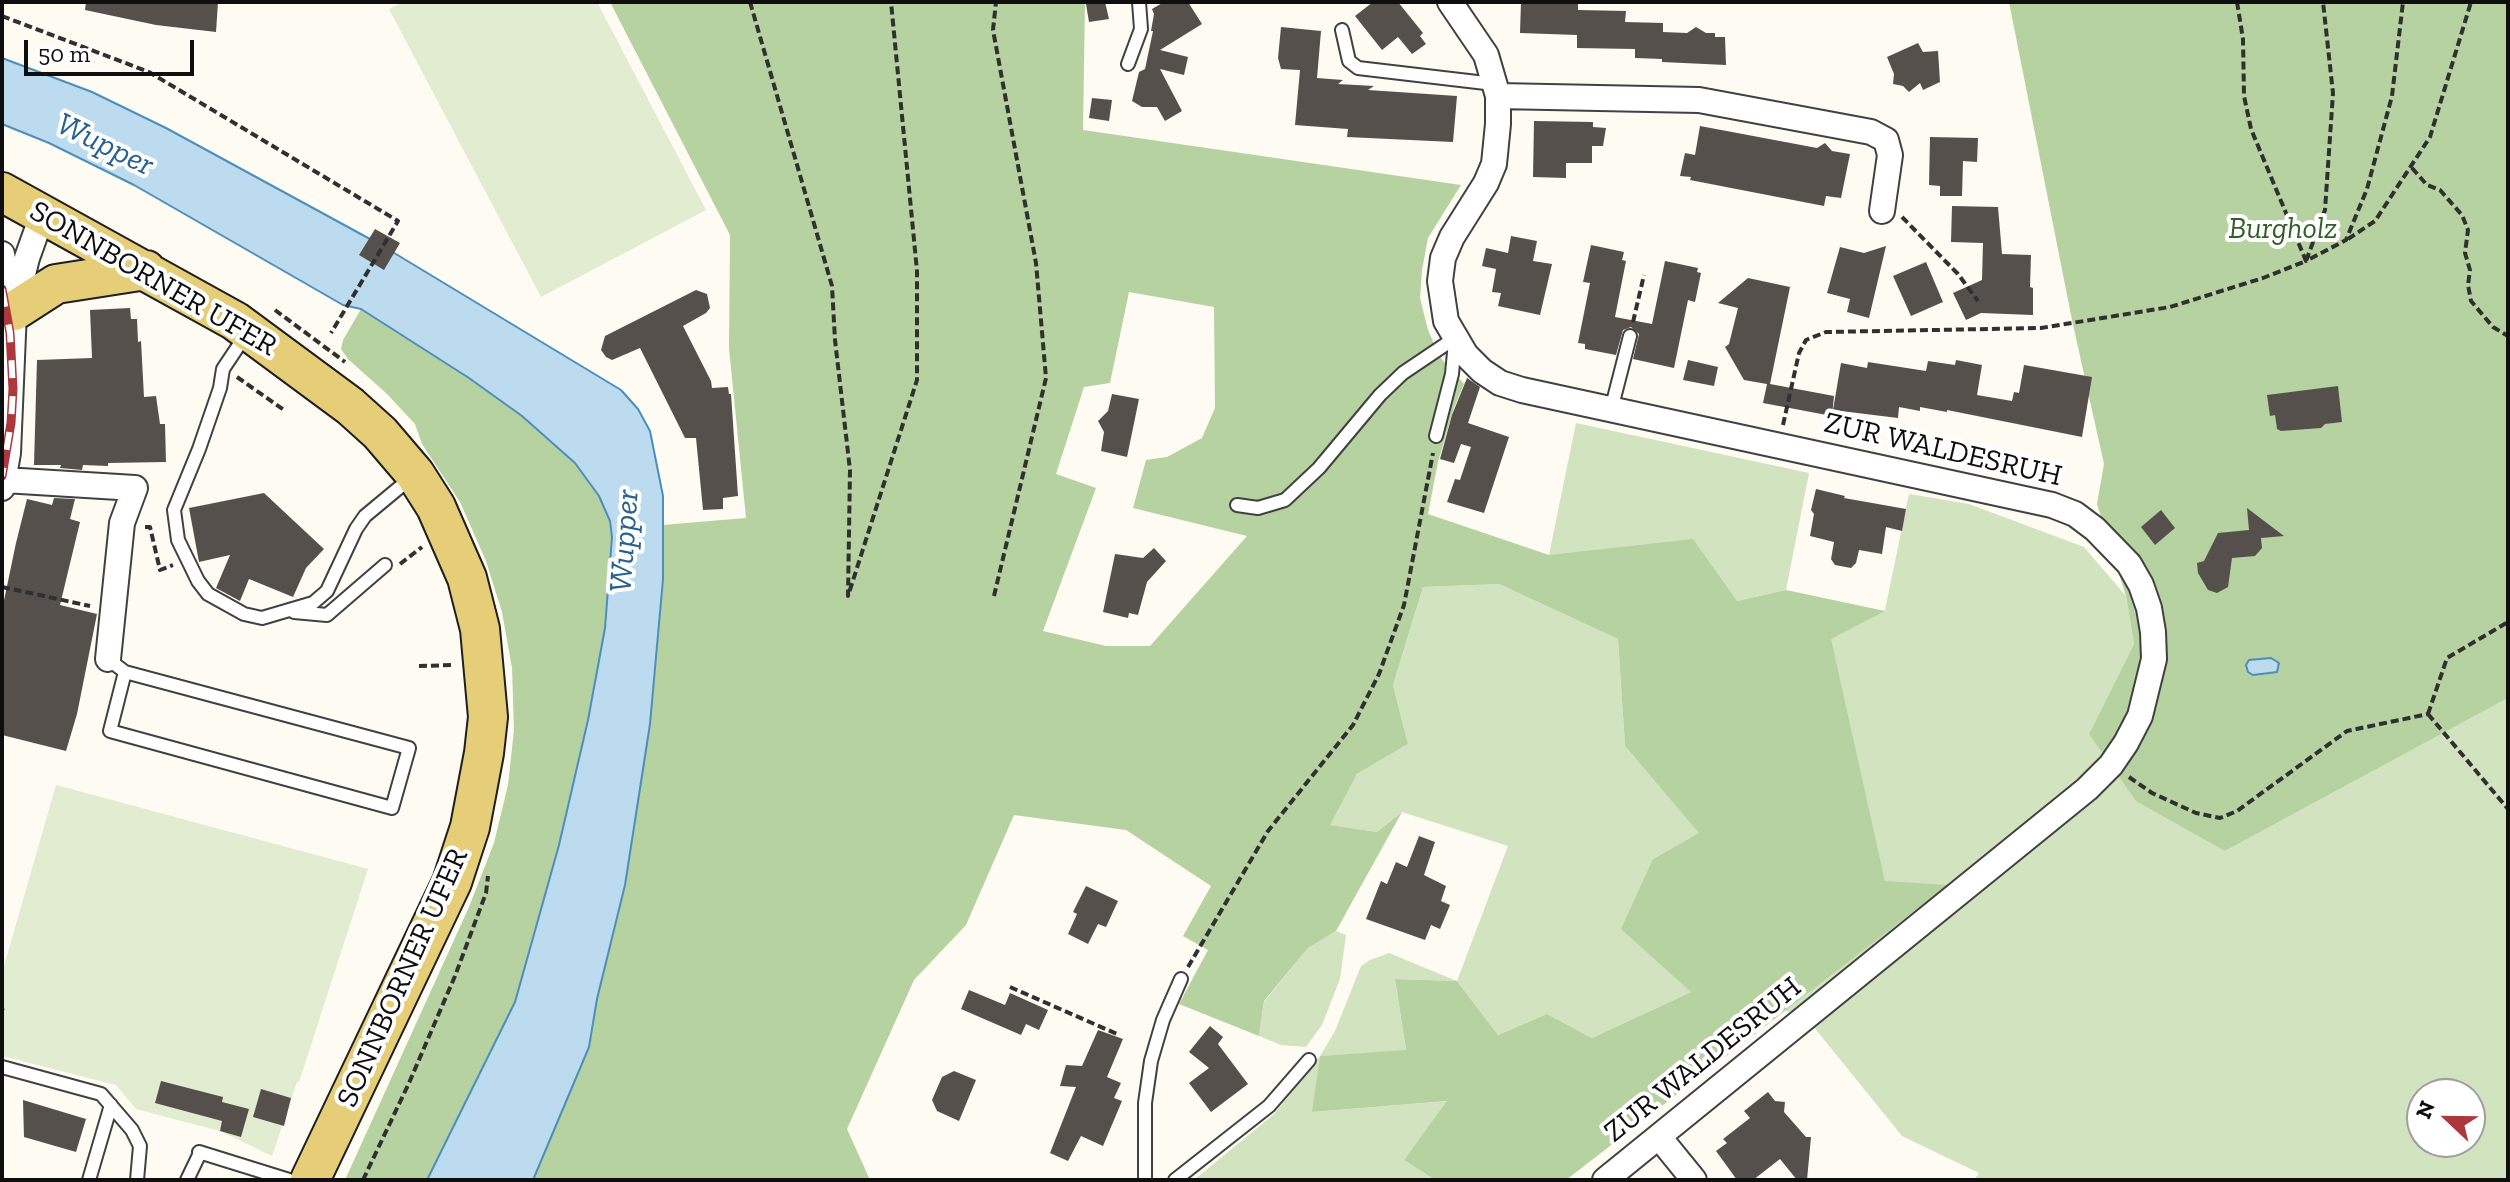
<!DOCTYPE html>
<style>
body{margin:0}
#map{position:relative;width:2510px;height:1182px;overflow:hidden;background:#fdfbf2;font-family:"Zilla Slab",serif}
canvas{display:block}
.frame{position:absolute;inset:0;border:4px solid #0e0e0e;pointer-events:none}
.north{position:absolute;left:2406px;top:1078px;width:80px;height:80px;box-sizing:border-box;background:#fff;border:2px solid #9f9f9f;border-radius:50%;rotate:292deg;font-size:22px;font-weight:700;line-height:32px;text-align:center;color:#0e0e0e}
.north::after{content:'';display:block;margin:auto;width:28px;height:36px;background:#ac383d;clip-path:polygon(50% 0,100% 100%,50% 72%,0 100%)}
.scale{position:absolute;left:24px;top:40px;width:170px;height:36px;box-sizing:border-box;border:4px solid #0e0e0e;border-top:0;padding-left:10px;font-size:24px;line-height:28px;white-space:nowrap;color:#0e0e0e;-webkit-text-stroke:6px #fff;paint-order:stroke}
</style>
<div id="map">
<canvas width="2510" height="1182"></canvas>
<div class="frame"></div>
<div class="north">N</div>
<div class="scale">50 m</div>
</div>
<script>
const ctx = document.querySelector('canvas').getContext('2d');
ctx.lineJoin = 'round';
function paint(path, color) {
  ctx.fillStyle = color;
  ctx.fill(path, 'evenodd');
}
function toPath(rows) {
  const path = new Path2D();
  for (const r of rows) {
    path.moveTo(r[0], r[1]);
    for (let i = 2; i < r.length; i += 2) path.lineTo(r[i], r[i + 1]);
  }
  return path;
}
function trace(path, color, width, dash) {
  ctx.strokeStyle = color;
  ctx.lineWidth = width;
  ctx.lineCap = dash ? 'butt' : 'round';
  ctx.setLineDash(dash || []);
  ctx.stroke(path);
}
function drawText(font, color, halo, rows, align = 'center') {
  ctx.font = font + ' "Zilla Slab",serif';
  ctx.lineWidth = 8;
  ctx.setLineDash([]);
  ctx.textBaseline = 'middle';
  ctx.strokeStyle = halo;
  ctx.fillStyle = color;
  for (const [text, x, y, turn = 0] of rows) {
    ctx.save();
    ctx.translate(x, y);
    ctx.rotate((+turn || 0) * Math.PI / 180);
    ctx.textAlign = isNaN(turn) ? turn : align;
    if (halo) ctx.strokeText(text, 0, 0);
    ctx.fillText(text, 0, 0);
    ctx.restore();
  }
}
paint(toPath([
 [1576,423,1809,473,1786,590,1737,601,1549,555],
 [1909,494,1969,504,2084,547,2126,596,2134,644,2089,734,2225,851,2508,698,2508,1180,1974,1180,1979,1173,1902,1136,1813,1026,1785,1010,1947,886,1885,882,1830,638,1885,610],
 [2422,1094,2470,1094,2470,1142,2422,1142],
 [1499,584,1618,639,1625,746,1700,833,1653,859,1691,992,1592,1038,1547,1014,1498,1035,1457,981,1395,979,1406,1051,1321,1056,1313,1112,1448,1101,1404,1160,1435,1180,1194,1180,1274,1114,1320,1056,1335,1031,1361,966,1370,960,1389,953,1457,981,1508,846,1402,812,1377,832,1329,825,1357,774,1408,744,1393,685,1423,587],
 [1336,931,1346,935,1340,979,1322,1025,1306,1047,1281,1045,1259,1036,1264,1002,1308,948]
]), '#d2e4bf');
paint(toPath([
 [610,2,1085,2,1083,130,1461,185,1428,238,1422,270,1420,298,1428,330,1439,356,1464,384,1454,408,1438,462,1428,514,1549,555,1693,539,1737,601,1786,590,1885,611,1831,639,1885,881,1948,885,1566,1180,1435,1180,1404,1160,1447,1101,1312,1112,1320,1056,1406,1050,1395,979,1457,981,1498,1035,1547,1014,1592,1038,1691,992,1621,929,1653,859,1699,833,1625,746,1618,639,1499,584,1423,587,1393,685,1408,744,1357,774,1330,825,1377,832,1402,812,1336,931,1308,948,1264,1001,1259,1036,1179,1004,1208,950,1183,936,1211,886,1126,830,1014,815,966,925,914,980,847,1129,870,1180,533,1180,589,1047,597,999,625,885,650,724,663,579,663,525,746,518,729,348,730,235],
 [1129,292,1214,307,1215,408,1202,438,1167,457,1146,460,1133,508,1247,536,1150,646,1106,646,1043,631,1096,488,1056,474,1084,387,1110,383],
 [2009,2,2508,2,2508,698,2225,851,2136,801,2089,734,2134,644,2126,596,2097,504,2104,464,2072,320],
 [361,309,469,378,522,416,575,463,599,496,610,521,612,537,605,628,588,720,559,845,515,1002,427,1180,345,1180,469,907,494,843,508,785,514,730,512,668,502,612,486,561,460,502,422,444,415,424,387,394,348,359,341,349,343,340]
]), '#b6d2a0');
paint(toPath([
 [403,2,597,2,706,210,541,297,389,9],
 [56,785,368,869,299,1082,297,1082,272,1156,220,1131,136,1109,116,1085,2,1056,2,973]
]), '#e2ecd0');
const water = toPath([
 [2,58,92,92,166,128,381,245,621,390,638,409,650,431,663,496,663,579,650,724,625,885,597,999,589,1047,533,1180,427,1180,515,1002,559,845,588,720,605,628,612,537,610,521,599,496,575,463,522,416,469,378,361,309,343,305,134,185,49,143,2,124,2,58],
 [2271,658,2279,663,2277,672,2253,675,2248,672,2246,665,2249,660,2271,658]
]);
paint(water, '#bcdbee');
trace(water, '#4d8ebc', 2);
paint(toPath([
 [86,2,218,2,216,32,156,25,85,10],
 [1105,2,1109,19,1089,22,1086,4],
 [1164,2,1188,2,1202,24,1160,50,1188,57,1184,75,1160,69,1182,111,1165,121,1157,107,1142,107,1132,101,1139,72,1145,69,1153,31,1151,31,1154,14,1152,9],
 [1373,2,1398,2,1423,33,1420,36,1426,44,1412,54,1398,37,1382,50,1355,16],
 [1521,2,1578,2,1578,10,1626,11,1625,22,1663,23,1663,32,1687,33,1696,27,1706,33,1715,33,1715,37,1725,37,1726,65,1662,62,1662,59,1635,58,1635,49,1577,48,1577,35,1520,33],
 [1281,27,1321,31,1317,78,1343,80,1338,84,1374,86,1368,90,1457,96,1453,142,1347,137,1348,129,1295,125,1300,70,1281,69,1278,58],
 [1918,43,1923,52,1938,51,1940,82,1923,90,1920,83,1909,92,1903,86,1893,84,1894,74,1887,57],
 [1092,98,1112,100,1109,121,1089,118],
 [1534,121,1593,122,1593,127,1606,128,1603,146,1592,146,1592,163,1566,163,1566,178,1533,177],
 [1700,126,1817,148,1825,143,1832,151,1850,154,1841,198,1826,196,1824,206,1690,180,1691,177,1680,176,1685,153,1695,155],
 [1930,137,1978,138,1977,162,1963,161,1962,196,1940,196,1940,186,1929,185],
 [1952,206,1998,207,2002,254,2031,255,2030,287,2033,288,2033,315,1981,313,1966,320,1953,293,1982,280,1983,243,1951,242],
 [375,229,400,243,384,270,359,255],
 [1511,236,1537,241,1533,261,1552,264,1540,315,1498,306,1501,293,1492,292,1496,269,1482,266,1486,248,1508,253],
 [1591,245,1624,252,1622,260,1626,261,1615,317,1652,324,1665,261,1698,268,1697,272,1701,273,1695,302,1688,300,1674,368,1633,359,1639,334,1631,327,1623,330,1616,355,1585,349,1585,344,1578,343,1590,283,1583,282],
 [1886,246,1869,318,1847,312,1850,299,1827,293,1840,247,1864,253],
 [1926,262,1943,302,1911,316,1893,276],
 [1748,278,1790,287,1770,384,1834,396,1832,416,1763,403,1767,384,1744,380,1725,347,1729,344,1738,308,1718,303],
 [696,290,707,294,710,308,706,313,683,326,711,381,712,388,728,387,729,394,731,394,738,496,723,498,723,509,703,510,696,438,685,438,640,348,612,360,606,357,601,350,605,336],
 [130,308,131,319,137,319,138,342,141,341,144,397,156,396,160,424,165,424,166,462,108,463,108,466,83,465,82,470,60,468,61,465,34,465,37,360,92,358,90,310],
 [1688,360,1718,367,1714,386,1683,380],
 [1956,360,1982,365,1977,395,2012,401,2014,392,2019,393,2024,365,2092,377,2082,437,1947,410,1947,412,1920,407,1920,411,1899,407,1898,418,1833,410,1841,363,1867,368,1868,362,1926,371,1928,361,1955,365],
 [1467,378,1480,387,1468,423,1509,437,1484,513,1447,502,1455,479,1460,480,1471,447,1461,444,1454,463,1440,459,1452,415],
 [2338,386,2342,422,2325,424,2321,428,2281,431,2277,429,2275,415,2270,416,2267,395],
 [1112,394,1139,399,1127,457,1101,451,1104,432,1098,421,1108,411],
 [1816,489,1845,496,1844,498,1906,509,1902,531,1886,527,1882,554,1859,550,1856,563,1851,568,1835,565,1831,559,1834,542,1810,536,1814,514,1811,510],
 [264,493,324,549,306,568,293,597,249,579,240,601,216,588,230,555,199,562,189,508],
 [54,498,75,499,70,519,80,522,60,605,97,614,77,714,66,751,2,735,2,610,16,543,27,499,52,505],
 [2247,508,2284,536,2261,538,2262,548,2255,556,2232,558,2228,587,2217,593,2208,590,2198,573,2197,563,2204,561,2218,533,2249,530],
 [2161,510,2175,528,2155,545,2141,527],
 [1154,548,1166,561,1147,582,1138,615,1129,613,1128,618,1103,612,1115,554,1143,558],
 [1419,836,1435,842,1424,875,1446,886,1441,901,1450,905,1440,929,1431,925,1425,940,1366,919,1381,881,1387,884,1396,862,1407,867],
 [1086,886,1118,901,1106,927,1098,924,1088,944,1068,934,1077,914,1073,912],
 [969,990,1005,1005,1010,993,1048,1010,1039,1030,1026,1024,1021,1035,961,1009],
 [1210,1026,1223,1037,1218,1044,1248,1084,1211,1112,1189,1083,1209,1068,1189,1052],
 [1098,1030,1123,1039,1107,1077,1121,1083,1114,1098,1122,1101,1103,1146,1081,1136,1068,1161,1050,1153,1076,1087,1060,1086,1066,1065,1082,1066],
 [954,1071,976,1080,959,1121,937,1111,932,1100,942,1077],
 [161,1081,223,1097,222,1102,249,1109,241,1137,220,1131,222,1121,155,1103],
 [261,1089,291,1098,284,1126,253,1117],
 [1768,1092,1775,1101,1785,1102,1784,1112,1806,1137,1811,1137,1807,1180,1797,1180,1780,1159,1753,1180,1737,1180,1716,1151,1727,1143,1723,1139,1750,1118,1744,1111],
 [23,1100,86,1119,76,1152,24,1137]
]), '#56504c');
const service = toPath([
 [1342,30,1349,61,1358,68,1494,84],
 [1128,64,1141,29,1139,2],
 [245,336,223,369,220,388,199,449,174,510,178,540,198,581,208,594,244,614,262,618,313,603,327,591,356,529,365,516,412,477],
 [1611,410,1630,336],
 [1436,436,1452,374,1455,341],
 [1237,505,1258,508,1285,500,1319,468,1380,395,1403,373,1455,338],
 [294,612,327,615,385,565],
 [108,659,125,672,409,748,392,808,110,731,125,672],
 [2,1067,101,1094,132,1130,140,1146,137,1180],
 [199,1152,289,1180],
 [89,1180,111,1105],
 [187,1180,200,1153],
 [1145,1180,1145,1103,1151,1061,1163,1020,1181,979],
 [1175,1180,1269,1106,1309,1060]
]);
const minor = toPath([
 [1450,2,1486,55,1498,96,1498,124,1494,164,1486,183,1452,237,1443,258,1440,281,1446,321,1466,355,1482,371,1500,383,1522,390,2052,505,2075,514,2095,529,2129,564,2141,585,2149,608,2153,632,2154,659,2140,716,2126,743,2111,765,2087,789,1605,1180],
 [1498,96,1699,100,1871,132,1886,140,1890,155,1882,211],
 [2,254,12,305],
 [4,480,135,488,122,523,108,659],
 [2,488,8,453,14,311,27,258,43,213],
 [1659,1137,1694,1180]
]);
const primary = toPath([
 [2,192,235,321,350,406,380,433,415,474,436,507,467,578,480,629,488,717,484,753,470,827,452,882,310,1180],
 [14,311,56,284,146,270]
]);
trace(service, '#414141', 16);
trace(minor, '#414141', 28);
trace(primary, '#1f1f1f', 42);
trace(toPath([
 [750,2,832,286,835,340,850,470,848,596,917,380,917,271,891,2],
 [2237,2,2243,39,2244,96,2251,129,2306,261,2346,240,2367,189,2392,96,2403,2],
 [2,16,149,72,398,221,331,333],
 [2412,168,2427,185,2440,190,2462,215,2468,230,2465,253,2470,270,2468,285,2471,301,2493,327,2508,336],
 [1902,217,1958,274,1978,301],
 [2348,239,2375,221,2430,137,2471,2],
 [275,310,345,362],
 [1633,322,1644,275],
 [237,377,284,410],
 [1783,425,1799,353,1806,340,1826,332,2041,328,2170,307,2263,278,2306,261,2325,210,2333,93,2323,2],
 [145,527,150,527,160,570,173,565],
 [400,564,422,547],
 [2,587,90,606],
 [994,596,1046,378,1036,263,993,30,996,2],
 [419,666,452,665],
 [2428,714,2447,658,2508,622],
 [2428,714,2508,809],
 [2129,777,2152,793,2196,813,2220,818,2237,811,2347,731,2428,714],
 [1188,967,1268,831,1353,725,1379,674,1404,605,1433,453],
 [1010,987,1117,1034],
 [2,1010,3,1008],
 [363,1180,409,1083,455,976,486,893,488,876]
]), '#303030', 4, [8, 4]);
trace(service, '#fff', 12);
trace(minor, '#fff', 24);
trace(primary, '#e6cd78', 38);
const rail = toPath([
 [2,289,10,333,13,389,11,423,2,476]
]);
trace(rail, '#ac383d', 9);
trace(rail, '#fff', 6, [18]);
drawText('italic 30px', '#325e27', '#fff', [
 ["Burgholz",2283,229]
]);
drawText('30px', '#0e0e0e', '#fff', [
 ["SONNBORNER UFER",153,279,30],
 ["ZUR WALDESRUH",1943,450,13],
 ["SONNBORNER UFER",403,978,-66],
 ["ZUR WALDESRUH",1703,1060,-39]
]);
drawText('italic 32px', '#286190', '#fff', [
 ["Wupper",105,145,26],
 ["Wupper",625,541,-86]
]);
</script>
